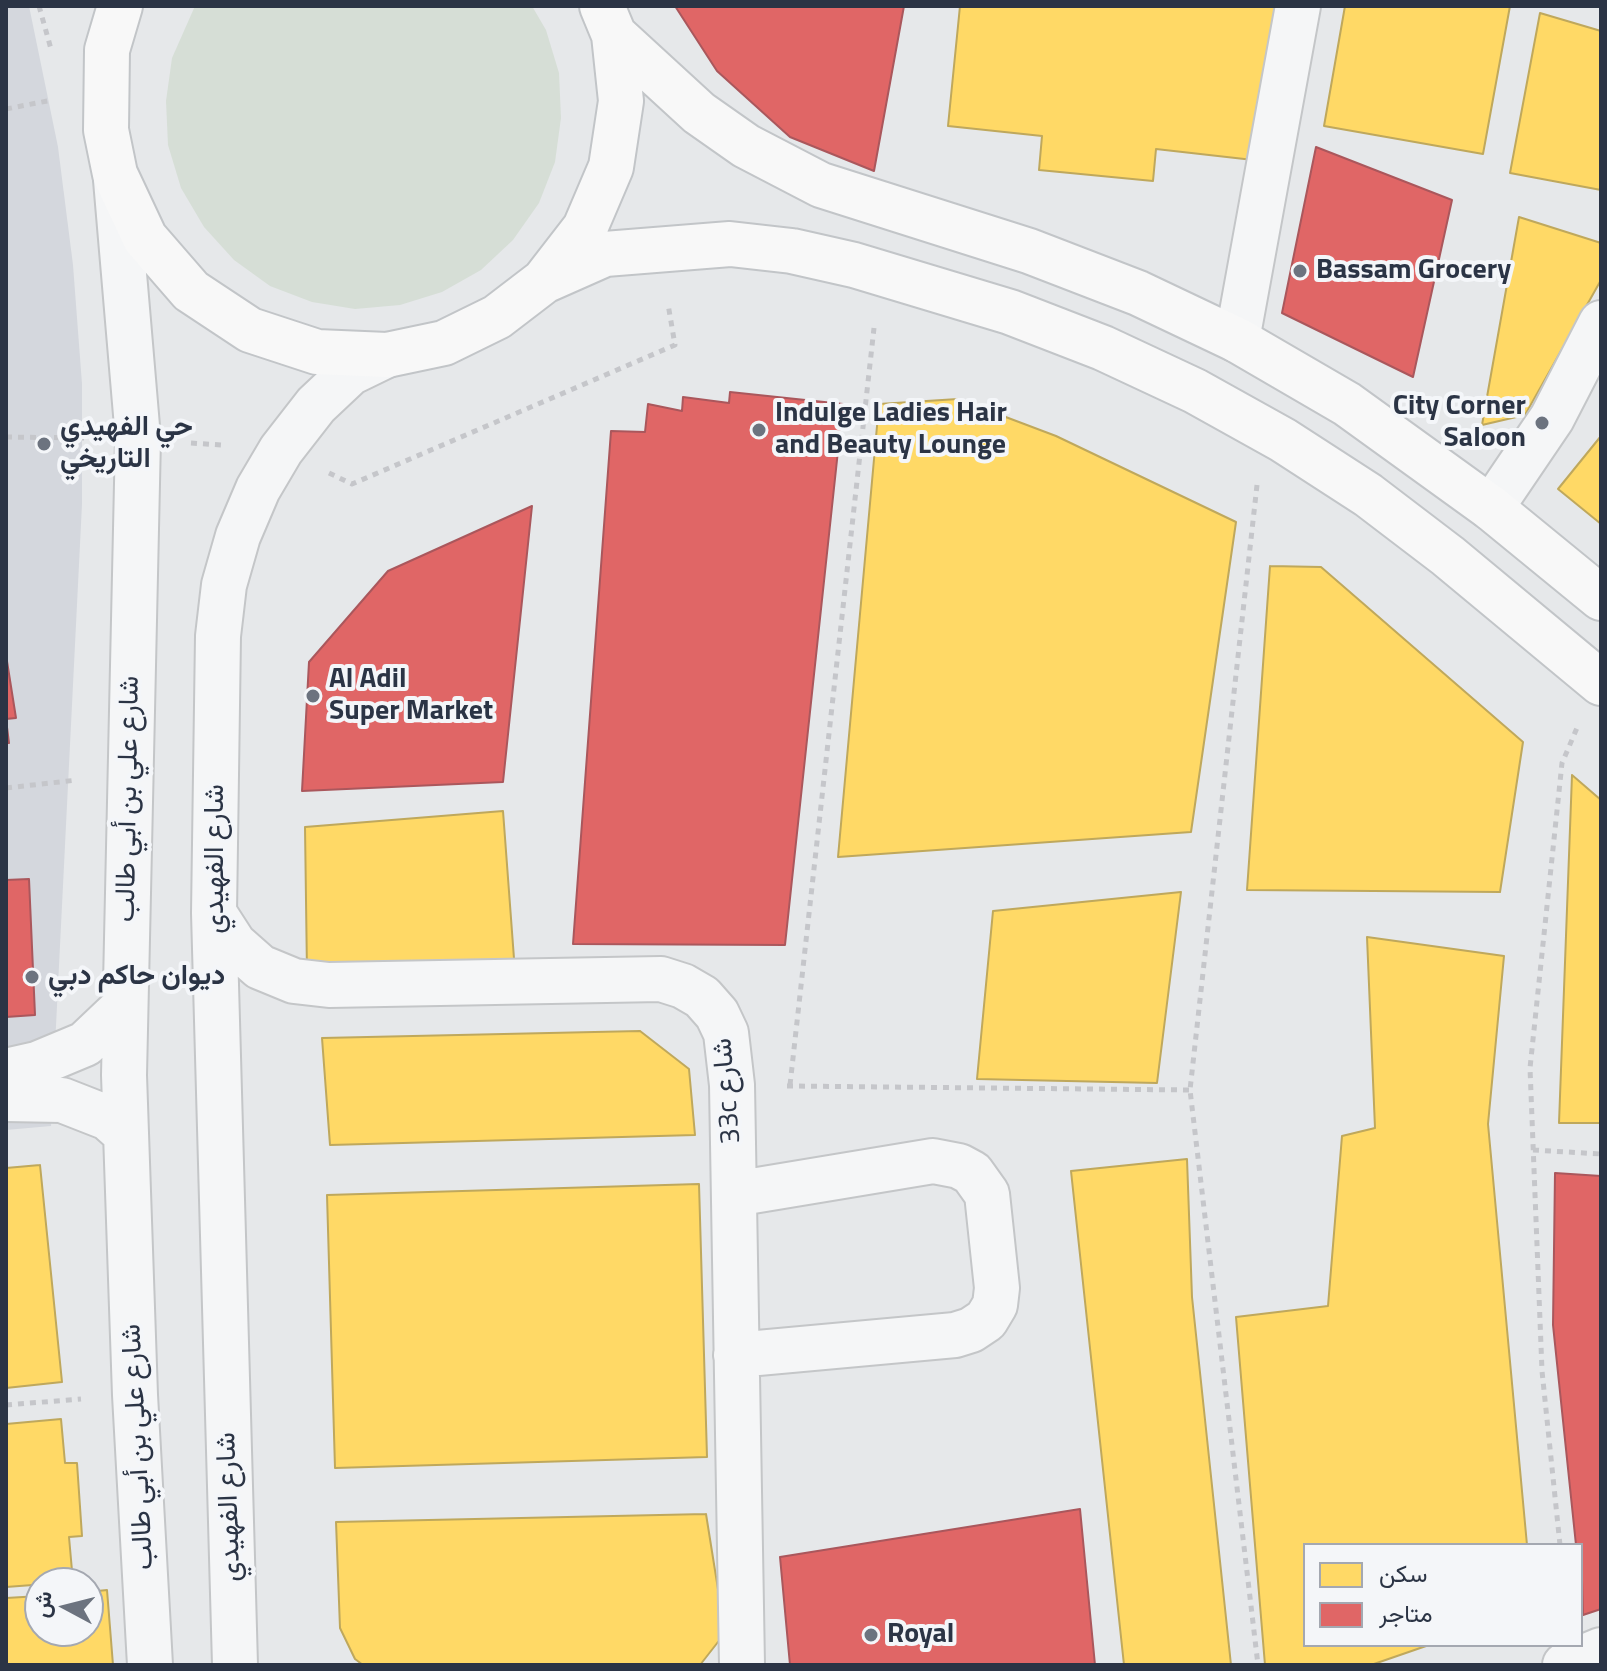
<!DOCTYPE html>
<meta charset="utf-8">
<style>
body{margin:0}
#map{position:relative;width:1607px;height:1671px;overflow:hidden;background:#e6e8ea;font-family:"Titillium Web",Vazirmatn,sans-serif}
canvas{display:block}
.frame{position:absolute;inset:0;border:8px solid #2b3445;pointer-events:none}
.legend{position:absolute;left:1303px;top:1543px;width:280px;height:104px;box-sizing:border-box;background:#f4f6f9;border:2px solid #a4a8b1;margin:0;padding:10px 14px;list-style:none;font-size:24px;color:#2b3445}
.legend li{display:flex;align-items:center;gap:16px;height:40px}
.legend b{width:40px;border:2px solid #a4a8b1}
.north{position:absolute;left:24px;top:1567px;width:80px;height:80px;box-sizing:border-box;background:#f4f6f9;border:2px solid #a4a8b1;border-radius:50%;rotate:277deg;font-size:22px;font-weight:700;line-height:32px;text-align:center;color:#2b3445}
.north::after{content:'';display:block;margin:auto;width:28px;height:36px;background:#6c737f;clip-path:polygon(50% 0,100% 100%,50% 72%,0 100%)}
</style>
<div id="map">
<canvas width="1607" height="1671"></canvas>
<div class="frame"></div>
<ul class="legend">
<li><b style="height:22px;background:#ffd966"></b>سكن</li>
<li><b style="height:22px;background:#e06666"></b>متاجر</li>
</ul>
<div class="north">ش</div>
</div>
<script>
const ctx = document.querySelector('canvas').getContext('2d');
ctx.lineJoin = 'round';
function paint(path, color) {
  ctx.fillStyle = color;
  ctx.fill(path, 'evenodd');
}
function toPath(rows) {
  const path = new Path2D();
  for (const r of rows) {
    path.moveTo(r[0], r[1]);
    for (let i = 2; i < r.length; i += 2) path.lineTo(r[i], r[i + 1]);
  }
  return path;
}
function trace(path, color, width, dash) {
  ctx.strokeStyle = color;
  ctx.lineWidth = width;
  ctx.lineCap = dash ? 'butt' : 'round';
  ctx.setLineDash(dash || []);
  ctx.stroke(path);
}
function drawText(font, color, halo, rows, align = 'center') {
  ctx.font = font + ' "Titillium Web",Vazirmatn,sans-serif';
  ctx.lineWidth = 8;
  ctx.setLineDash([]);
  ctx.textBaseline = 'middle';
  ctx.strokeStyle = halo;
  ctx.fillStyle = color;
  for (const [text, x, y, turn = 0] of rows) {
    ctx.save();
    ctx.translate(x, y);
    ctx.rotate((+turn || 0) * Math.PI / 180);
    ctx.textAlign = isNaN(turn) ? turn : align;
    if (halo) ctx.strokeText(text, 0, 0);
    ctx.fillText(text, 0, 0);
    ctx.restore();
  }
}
paint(toPath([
 [6,6,29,6,58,147,73,265,82,384,82,504,51,1126,6,1130]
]), '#d4d7dd');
paint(toPath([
 [195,6,532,6,546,30,559,73,561,118,555,162,539,203,513,240,481,270,442,292,400,305,355,309,312,302,270,286,234,260,204,227,181,188,168,145,166,101,172,58]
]), '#d6ded6');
const homes = toPath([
 [960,6,1278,6,1262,161,1156,149,1153,181,1039,170,1042,136,948,126,960,6],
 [1345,6,1510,6,1483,154,1324,126,1345,6],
 [1540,13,1601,31,1601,190,1510,173,1540,13],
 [1519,217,1601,243,1601,280,1525,415,1482,425,1519,217],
 [958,399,1056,436,1236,522,1191,832,838,857,879,404,958,399],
 [1601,436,1601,524,1558,489,1601,436],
 [1270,566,1321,567,1523,742,1500,892,1247,890,1270,566],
 [1572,775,1601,800,1601,1123,1559,1123,1572,775],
 [503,811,515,972,307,973,305,827,503,811],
 [1181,892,1157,1083,977,1079,993,911,1181,892],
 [1367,937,1504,956,1488,1124,1527,1545,1305,1545,1305,1645,1429,1645,1371,1665,1265,1665,1236,1317,1328,1306,1342,1136,1375,1128,1367,937],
 [640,1031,689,1069,695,1135,330,1145,322,1038,640,1031],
 [1187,1159,1192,1297,1231,1665,1124,1665,1071,1171,1187,1159],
 [40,1165,62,1382,6,1388,6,1168,40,1165],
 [699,1184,707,1457,335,1468,327,1195,699,1184],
 [61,1419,65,1463,77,1463,82,1536,69,1537,73,1582,6,1587,6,1424,61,1419],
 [706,1514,725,1633,700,1665,363,1665,355,1659,340,1628,336,1522,706,1514],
 [107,1590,113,1665,6,1665,6,1598,40,1596,40,1631,88,1631,88,1592,107,1590]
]);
paint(homes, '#ffd966');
trace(homes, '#bfa85c', 2);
const shops = toPath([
 [675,6,904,6,874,171,790,137,717,71,675,6],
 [1316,147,1452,200,1413,377,1282,313,1316,147],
 [730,392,843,404,785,945,573,944,611,431,645,432,648,404,682,411,683,397,729,403,730,392],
 [532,506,503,782,302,791,309,662,388,571,532,506],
 [6,655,16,718,6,719,9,743,6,743,6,655],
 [29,879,35,1015,6,1017,6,880,29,879],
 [1555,1173,1601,1176,1601,1609,1583,1615,1581,1545,1576,1545,1553,1325,1555,1173],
 [1080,1509,1095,1665,790,1665,780,1557,1080,1509]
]);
paint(shops, '#e06666');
trace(shops, '#aa575c', 2);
const minor = toPath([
 [116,180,138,438,124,1075,135,1395,150,1665],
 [1237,340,1298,6],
 [1491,508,1552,418,1601,323],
 [214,913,234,944,260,967,294,981,329,985,661,979,683,986,702,997,717,1014,726,1033,732,1085,742,1665],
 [6,1071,37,1064,85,1044,124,1007],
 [6,1099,62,1100,108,1118,126,1134],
 [734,1194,933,1161,959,1166,972,1173,987,1194,997,1288,995,1305,986,1320,971,1330,955,1335,736,1355],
 [235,1665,214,913,218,636,224,585,238,536,258,489,281,450,316,405,350,373,387,355],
 [1565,1665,1601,1650]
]);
const major = toPath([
 [120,6,107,50,106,130,115,174,145,238,191,291,250,330,317,352,387,355,444,343,497,317,544,281,585,228,611,167,621,101,614,35,602,6],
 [614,35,699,113,746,146,821,185,1029,251,1138,293,1237,340,1347,404,1491,508,1601,598],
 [544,281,605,254,730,244,792,251,854,265,1010,312,1103,348,1195,391,1283,440,1368,495,1448,556,1601,683]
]);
trace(minor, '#c4c6c8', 48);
trace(major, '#c2c5c8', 48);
trace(toPath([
 [39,6,51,49],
 [6,109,52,100],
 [6,437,85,438],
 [191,443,221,445],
 [329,473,352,484,675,345,668,304],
 [1257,485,1190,1090,1258,1665],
 [6,788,77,780],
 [790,1085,874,328],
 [787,1086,1190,1090],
 [1533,1150,1601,1154],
 [6,1405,81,1399],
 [1560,1545,1542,1371,1530,1068,1562,763,1577,728]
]), '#c5c6ca', 5, [6, 6]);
trace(minor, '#f5f6f7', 44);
trace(major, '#f8f8f8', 44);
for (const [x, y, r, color] of [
 [1300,271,8,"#6c737f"],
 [1542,423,8,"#6c737f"],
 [759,430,8,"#6c737f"],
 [44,444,8,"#6c737f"],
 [313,696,8,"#6c737f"],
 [32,977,8,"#6c737f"],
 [871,1635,8,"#6c737f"]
]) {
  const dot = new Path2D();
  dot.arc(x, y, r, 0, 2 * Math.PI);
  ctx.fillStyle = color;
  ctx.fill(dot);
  trace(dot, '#f4f6f9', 3);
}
drawText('bold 28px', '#2b3445', '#f4f6f9', [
 ["Bassam Grocery",1316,271],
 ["City Corner",1526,407,"right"],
 ["Saloon",1526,439,"right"],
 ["Indulge Ladies Hair",775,414],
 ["and Beauty Lounge",775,446],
 ["حي الفهيدي",60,428],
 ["التاريخي",60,460],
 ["Al Adil",329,680],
 ["Super Market",329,712],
 ["ديوان حاكم دبي",48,977],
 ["Royal",887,1635]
], 'left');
drawText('28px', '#2b3445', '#f4f6f9', [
 ["شارع علي بن أبي طالب",129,799,-89],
 ["شارع الفهيدي",216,859,-90],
 ["33c شارع",728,1091,-95],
 ["شارع علي بن أبي طالب",139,1447,-93],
 ["شارع الفهيدي",230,1507,-92]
]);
</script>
